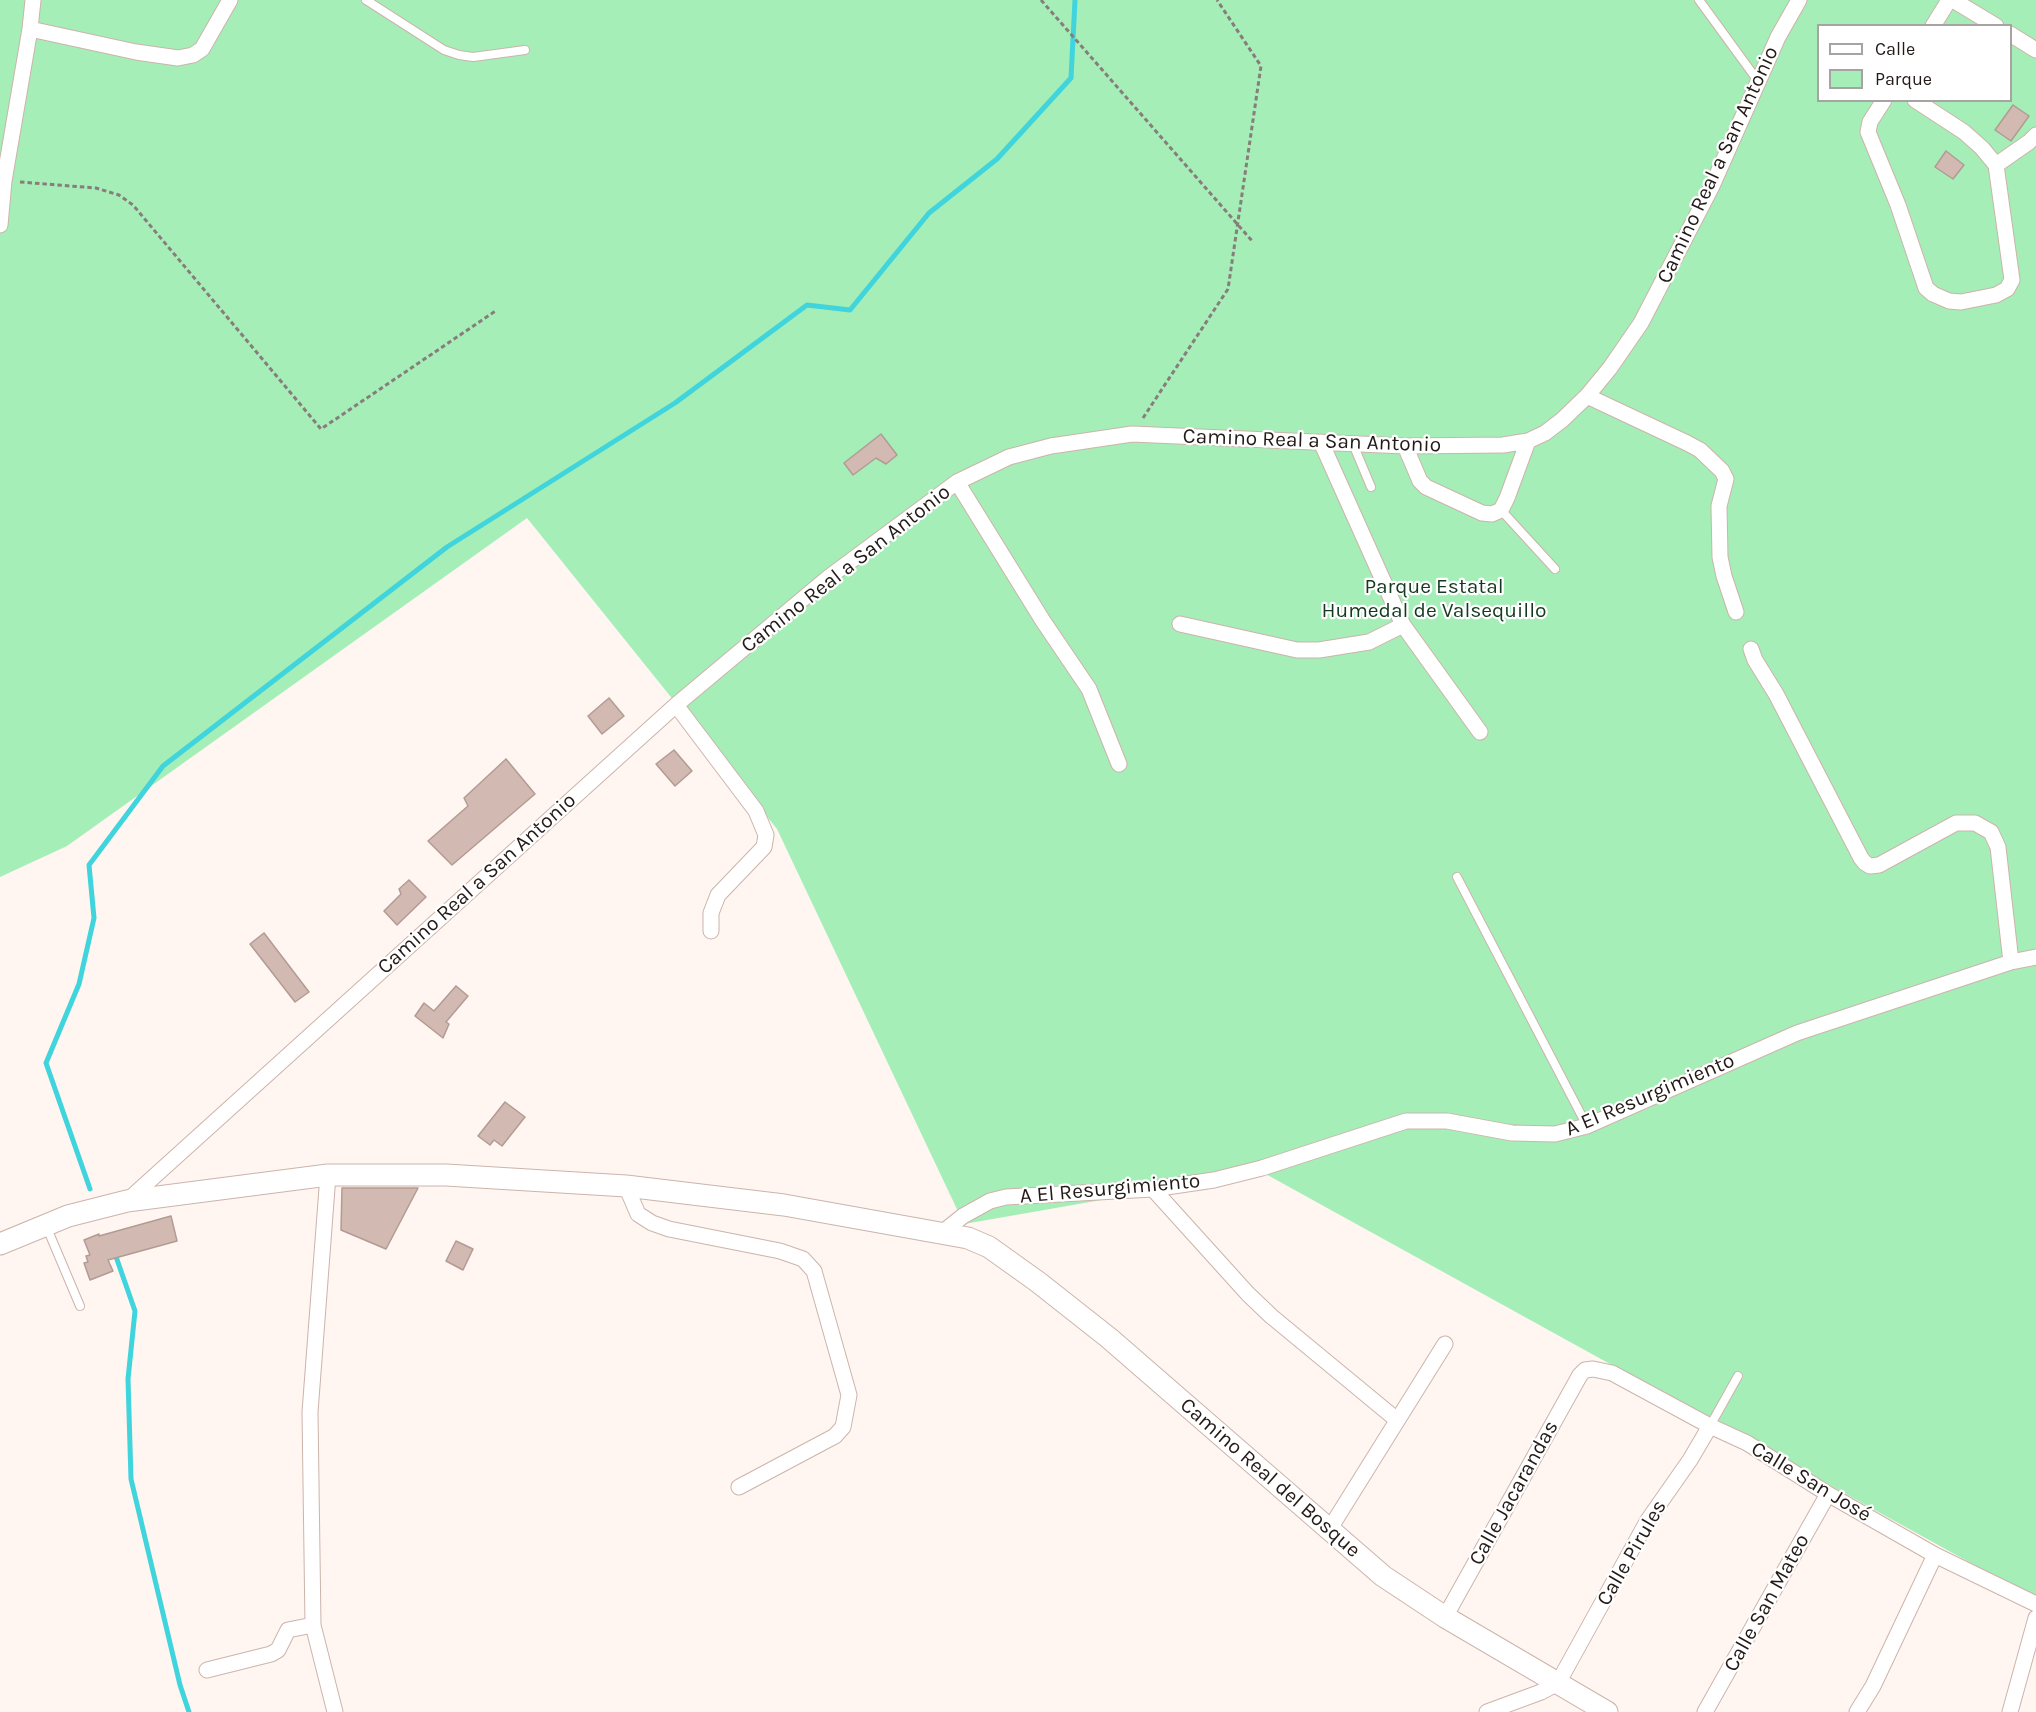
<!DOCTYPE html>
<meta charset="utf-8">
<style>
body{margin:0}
#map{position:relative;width:2036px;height:1712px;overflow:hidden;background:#fff5f1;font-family:Karla,sans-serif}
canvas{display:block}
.legend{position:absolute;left:1817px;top:24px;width:195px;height:78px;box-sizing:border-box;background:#fff;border:2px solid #a7a3a2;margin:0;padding:8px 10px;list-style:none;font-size:18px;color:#231a17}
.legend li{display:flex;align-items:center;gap:12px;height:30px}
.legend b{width:30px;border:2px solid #a7a3a2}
</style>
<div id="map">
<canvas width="2036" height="1712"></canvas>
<ul class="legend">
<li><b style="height:8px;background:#fff"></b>Calle</li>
<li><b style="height:16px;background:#a5eeb8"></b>Parque</li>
</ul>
</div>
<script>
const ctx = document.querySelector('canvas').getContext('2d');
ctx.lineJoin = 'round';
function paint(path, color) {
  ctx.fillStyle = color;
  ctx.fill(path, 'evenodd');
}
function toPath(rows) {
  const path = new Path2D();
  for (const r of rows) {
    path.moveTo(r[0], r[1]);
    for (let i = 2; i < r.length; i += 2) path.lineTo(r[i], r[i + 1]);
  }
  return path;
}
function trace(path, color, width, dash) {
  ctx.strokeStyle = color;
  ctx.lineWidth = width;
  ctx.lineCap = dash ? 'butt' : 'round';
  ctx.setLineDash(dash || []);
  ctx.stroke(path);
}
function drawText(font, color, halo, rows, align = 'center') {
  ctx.font = font + ' Karla,sans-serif';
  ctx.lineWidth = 4.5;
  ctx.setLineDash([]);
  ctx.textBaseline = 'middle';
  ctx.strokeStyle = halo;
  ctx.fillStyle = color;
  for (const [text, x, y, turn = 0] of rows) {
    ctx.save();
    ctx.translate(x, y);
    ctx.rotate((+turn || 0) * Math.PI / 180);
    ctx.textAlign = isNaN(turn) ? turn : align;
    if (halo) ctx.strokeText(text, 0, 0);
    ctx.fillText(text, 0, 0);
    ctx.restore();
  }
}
paint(toPath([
 [0,0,2036,0,2036,1599,1262,1172,964,1224,777,829,527,518,67,846,0,877],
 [1818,26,2010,26,2010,100,1818,100]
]), '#a5eeb8');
trace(toPath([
 [90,1189,46,1063,79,984,94,918,89,865,163,766,447,547,675,403,807,305,850,310,929,213,997,159,1071,78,1075,0],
 [114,1251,135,1311,128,1379,131,1479,180,1685,189,1712]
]), '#40d4dc', 5);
const building = toPath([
 [2013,105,2029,116,2011,141,1995,130,2013,105],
 [1946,151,1964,165,1953,179,1935,167,1946,151],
 [881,434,897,455,886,464,876,458,853,475,844,463,881,434],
 [609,698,624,716,602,734,588,716,609,698],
 [674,750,692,771,675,786,656,764,674,750],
 [506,759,535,794,452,865,428,841,468,806,464,798,506,759],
 [409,880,426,897,397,925,384,911,401,894,399,889,409,880],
 [264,933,309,992,295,1002,250,944,264,933],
 [456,986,468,996,446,1022,449,1024,443,1038,415,1016,424,1003,434,1011,456,986],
 [505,1102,525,1117,502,1146,494,1140,490,1145,478,1136,505,1102],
 [342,1188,418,1188,386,1249,341,1230,342,1188],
 [171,1216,177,1241,108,1260,113,1271,90,1280,84,1263,88,1262,86,1256,90,1255,84,1240,99,1234,99,1236,171,1216],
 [456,1241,473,1249,463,1270,446,1261,456,1241]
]);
paint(building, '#d2bab2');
trace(building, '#b29b93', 1.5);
const lane = toPath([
 [366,0,444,50,459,55,473,57,525,50],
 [1699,0,1758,81],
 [1353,444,1371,487],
 [1501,510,1555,569],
 [1457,877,1587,1126],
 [47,1228,80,1306],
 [1710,1426,1738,1376]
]);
const street = toPath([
 [1953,0,1996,26],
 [1933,26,1949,0],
 [30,29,136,52,178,58,193,55,202,49,230,0],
 [2010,34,2036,50],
 [1884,100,1870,122,1868,132,1898,205,1926,288,1933,294,1949,301,1961,302,1996,295,2007,289,2012,280,1996,165,1982,148,1964,132,1915,100],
 [1996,165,2029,142,2036,135],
 [0,225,4,181,30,29,33,0],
 [1587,396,1687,443,1700,450,1722,471,1726,479,1719,506,1720,557,1724,576,1736,612],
 [1321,442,1403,625,1480,732],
 [1405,446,1420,481,1426,487,1482,513,1492,514,1501,510,1507,498,1528,441],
 [957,482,1043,621,1089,689,1119,764],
 [1180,624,1297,650,1319,650,1369,642,1403,625],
 [1751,649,1755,660,1776,694,1861,858,1865,863,1870,866,1879,865,1956,823,1975,823,1991,832,1998,847,2011,962],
 [676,705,756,811,766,835,764,847,718,895,711,913,711,931],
 [328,1175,310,1412,313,1625,335,1712],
 [626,1186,638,1214,652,1223,669,1229,780,1251,803,1259,814,1271,849,1395,843,1427,835,1436,739,1487],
 [1153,1189,1248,1294,1271,1316,1397,1420],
 [127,1201,676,705,829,577,957,482,1009,457,1051,446,1132,434,1405,446,1503,445,1528,441,1545,433,1562,420,1587,396,1610,368,1641,323,1712,186,1778,37,1799,0],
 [943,1232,963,1216,990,1201,1006,1197,1153,1189,1214,1180,1262,1168,1406,1121,1447,1121,1512,1133,1555,1134,1587,1126,1797,1033,2011,962,2036,957],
 [1329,1530,1445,1344],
 [1445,1617,1580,1375,1585,1370,1593,1369,1612,1373,1710,1426,1747,1443,1828,1494,1935,1555,2036,1604],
 [207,1670,271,1654,278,1650,288,1630,313,1625],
 [1487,1712,1541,1692,1558,1683,1648,1520,1690,1460,1710,1426],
 [1705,1712,1828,1494],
 [1857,1712,1873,1686,1935,1555],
 [2010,1712,2036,1618]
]);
const secondary = toPath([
 [0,1244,68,1216,127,1201,328,1175,446,1175,626,1186,784,1205,968,1238,989,1247,1038,1282,1109,1338,1383,1576,1445,1617,1607,1712]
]);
trace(lane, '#ccb4ab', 10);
trace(street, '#ccb4ab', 17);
trace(secondary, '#ccb4ab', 23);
trace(toPath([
 [1041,0,1253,242],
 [20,182,96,188,119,195,133,205,321,429,497,310],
 [1143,418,1228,289,1261,66,1217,0]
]), '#877e7b', 3, [4.5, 3]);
trace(lane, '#fff', 8);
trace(street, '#fff', 15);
trace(secondary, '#fff', 21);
drawText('21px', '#231a17', '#fff', [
 ["Camino Real a San Antonio",1718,165,-65],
 ["Camino Real a San Antonio",1312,441,2],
 ["Camino Real a San Antonio",846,569,-38],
 ["Camino Real a San Antonio",477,884,-42],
 ["A El Resurgimiento",1650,1095,-23],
 ["A El Resurgimiento",1110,1189,-5],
 ["Camino Real del Bosque",1270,1478,41],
 ["Calle San José",1811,1482,31],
 ["Calle Jacarandas",1514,1493,-61],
 ["Calle Pirules",1632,1553,-60],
 ["Calle San Mateo",1767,1603,-61]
]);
drawText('21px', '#153920', '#fff', [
 ["Parque Estatal",1434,587],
 ["Humedal de Valsequillo",1434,611]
]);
</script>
